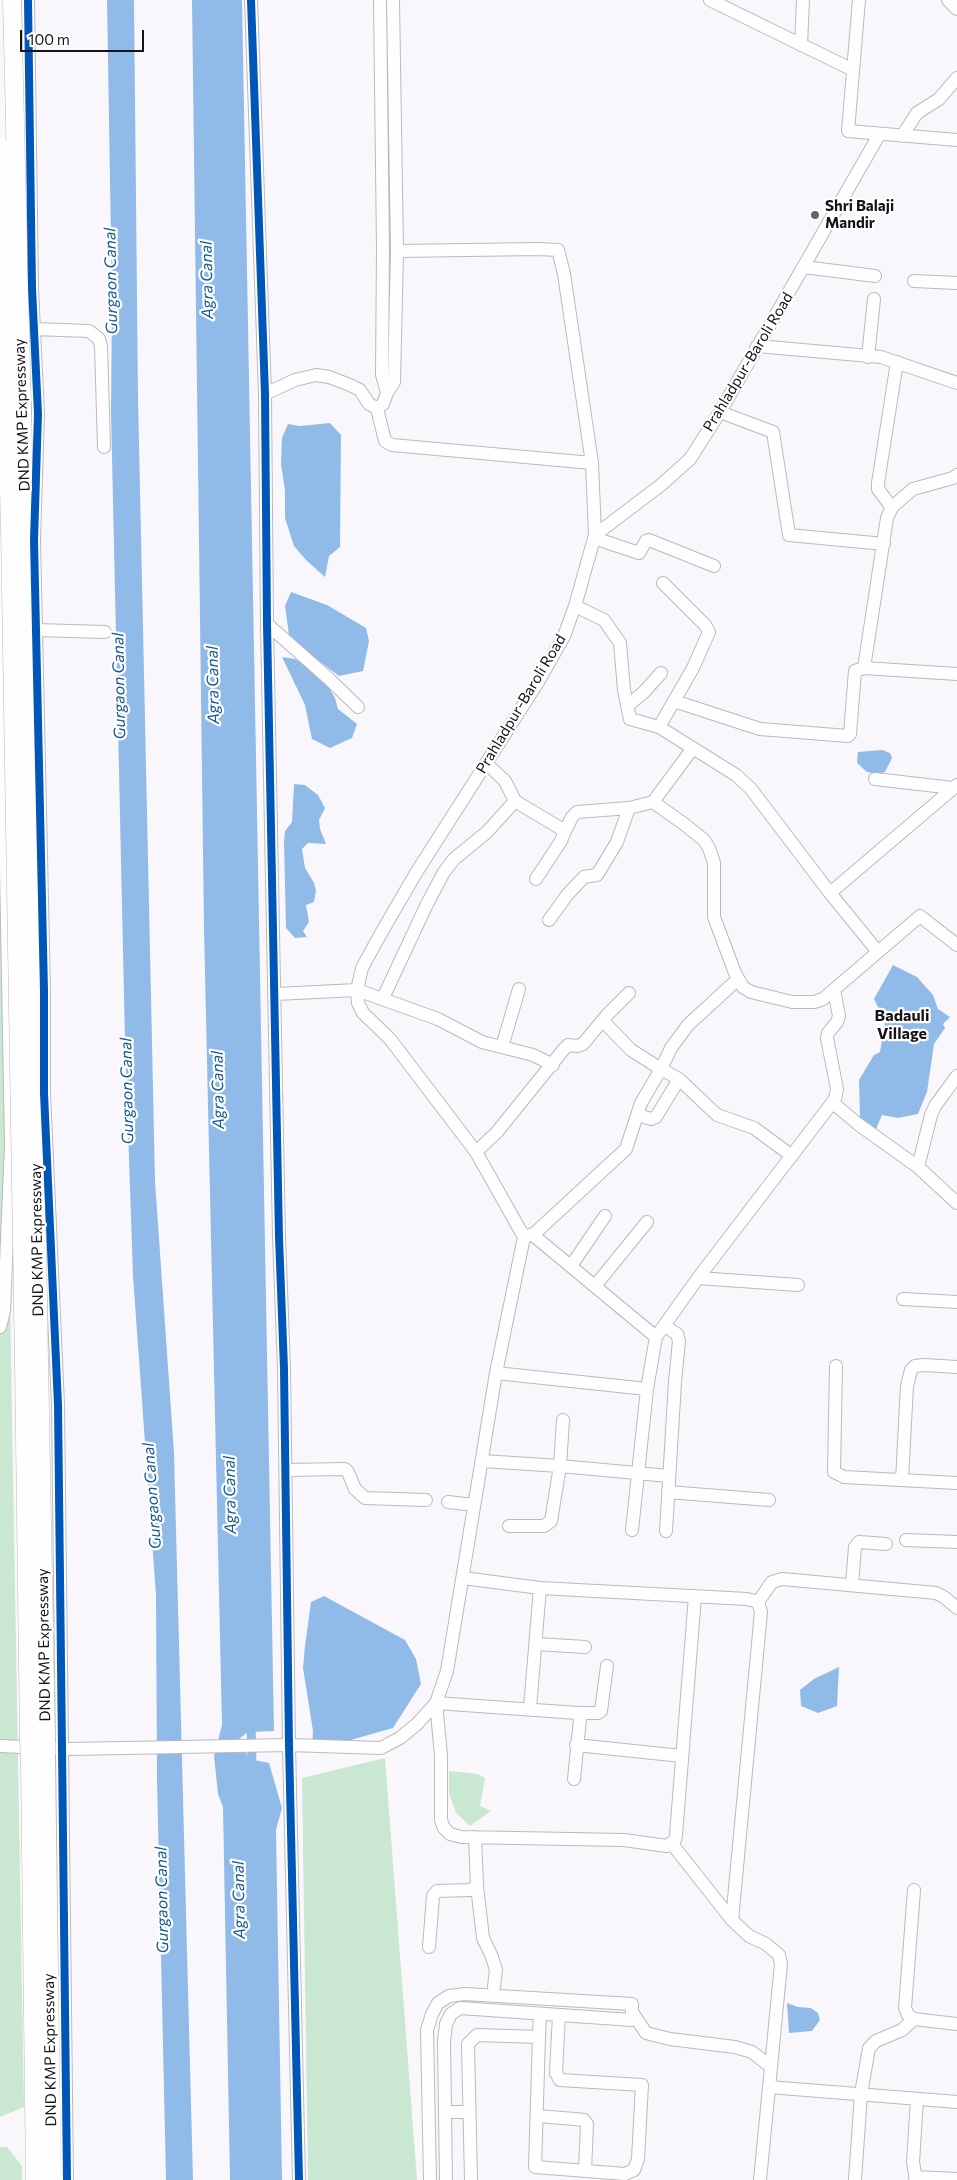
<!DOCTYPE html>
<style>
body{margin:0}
#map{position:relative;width:957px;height:2180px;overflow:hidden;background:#faf7fc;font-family:Commissioner,sans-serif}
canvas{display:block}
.scale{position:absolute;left:20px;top:30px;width:124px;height:22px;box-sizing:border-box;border:2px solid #161318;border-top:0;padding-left:6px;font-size:15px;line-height:18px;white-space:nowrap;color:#161318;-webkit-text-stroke:4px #fff;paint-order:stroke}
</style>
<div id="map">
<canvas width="957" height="2180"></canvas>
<div class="scale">100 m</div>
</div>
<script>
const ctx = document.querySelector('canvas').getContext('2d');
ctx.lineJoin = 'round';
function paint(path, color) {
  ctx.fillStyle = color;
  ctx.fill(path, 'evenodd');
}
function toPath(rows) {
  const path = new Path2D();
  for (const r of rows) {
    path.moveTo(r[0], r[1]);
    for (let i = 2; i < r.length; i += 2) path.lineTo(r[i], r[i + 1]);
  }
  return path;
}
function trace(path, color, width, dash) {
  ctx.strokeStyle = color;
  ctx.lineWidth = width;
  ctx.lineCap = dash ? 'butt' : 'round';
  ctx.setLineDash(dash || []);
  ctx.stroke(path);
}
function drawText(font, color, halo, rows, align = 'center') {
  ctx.font = font + ' Commissioner,sans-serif';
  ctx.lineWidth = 4.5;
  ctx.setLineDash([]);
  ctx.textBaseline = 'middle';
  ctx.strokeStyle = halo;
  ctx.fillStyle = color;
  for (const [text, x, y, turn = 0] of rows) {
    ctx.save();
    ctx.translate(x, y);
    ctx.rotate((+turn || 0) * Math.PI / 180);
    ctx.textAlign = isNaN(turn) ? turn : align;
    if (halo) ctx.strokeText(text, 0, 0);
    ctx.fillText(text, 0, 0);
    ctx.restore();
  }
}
paint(toPath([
 [0,720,24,2107,0,2117],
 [385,1758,417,2180,308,2180,302,1778],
 [449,1771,478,1774,485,1778,480,1806,491,1811,470,1826,456,1813,449,1793],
 [0,2147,7,2147,22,2166,22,2180,0,2180]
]), '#cae7d1');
paint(toPath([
 [107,0,134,0,138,397,155,1181,174,1453,193,2180,166,2180,157,1778,156,1595,133,1276,125,1041,111,412,112,300],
 [192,0,242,0,274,1731,248,1732,239,1739,249,1759,269,1763,282,1808,276,1830,282,2180,230,2180,223,1807,218,1794,214,1756,222,1725,204,929],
 [330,423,341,435,340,547,329,556,325,577,306,560,294,546,285,518,285,491,281,464,282,438,288,424,300,426],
 [291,592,327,605,366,628,369,641,363,671,339,676,307,652,289,635,285,606],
 [282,657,295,659,302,663,329,688,335,698,338,709,357,724,352,738,330,748,312,739,305,705],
 [882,750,890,753,892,758,885,772,877,774,867,772,857,763,858,752],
 [294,784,305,785,318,795,325,808,319,820,320,829,326,844,308,843,302,849,305,868,314,883,316,890,314,902,306,905,309,922,303,931,307,937,295,938,286,928,284,842,285,831,292,822],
 [893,965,917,977,933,995,938,1009,950,1017,943,1024,945,1028,934,1044,927,1092,918,1114,898,1118,882,1115,874,1134,860,1118,859,1080,874,1055,880,1052,885,1022,874,999],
 [324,1596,405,1640,416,1659,421,1684,393,1728,333,1745,312,1748,313,1731,303,1668,305,1646,311,1602],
 [839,1667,837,1706,818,1713,801,1706,800,1690,814,1679],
 [787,2003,798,2007,811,2008,818,2013,820,2020,812,2031,789,2033]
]), '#90bbe8');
trace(toPath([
 [251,1720,252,1769]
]), '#90bbe8', 9);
const minor = toPath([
 [28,0,32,288,38,414,34,540,44,991,44,1093,58,1405,67,2180],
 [251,0,265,394,267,624,279,1237,284,1369,289,1745,299,2180],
 [380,0,383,249,382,375,387,393],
 [710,0,853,70],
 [859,0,848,131,957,140],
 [948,0,957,9],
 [801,45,803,0],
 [902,136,917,113,939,99,957,78],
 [397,251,538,249,558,250,564,274,592,463,595,535],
 [804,267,875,276],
 [914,281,957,283],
 [34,329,89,331,99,339,101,346,104,447],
 [757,346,881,357,957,383],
 [868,357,874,299],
 [265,394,295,380,316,375,329,377,350,385,360,390,369,404,377,408,383,404,387,393,394,382,397,251,393,0],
 [377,408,385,441,392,445,592,463],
 [720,412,773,432,789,535,884,544],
 [892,508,878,489,878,483,897,362],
 [0,533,11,1145,4,1311,0,1327],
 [594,538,639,553,646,541,649,540,714,566],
 [575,606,604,620,620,643,624,690,630,719,659,727,736,775,751,789,830,893,878,952],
 [267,624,328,678,358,707],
 [36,630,105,632],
 [864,668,887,518,892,507,913,489,953,478,957,475],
 [674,701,760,729,848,736,850,734,855,671,864,668,957,674],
 [627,706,644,692,661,673],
 [659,727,693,668,709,632,705,625,663,583],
 [693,748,653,802,684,824,704,840,709,848,714,863,714,917,735,973,743,987,751,992,792,1002,814,1002,823,999,920,916,957,945],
 [486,763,505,781,515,801,565,831,572,817,577,812,629,808,653,802],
 [875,779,953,788],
 [536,879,561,841,565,831],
 [830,893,957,785],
 [549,920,567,895,584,877,597,875,617,842,629,808],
 [276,994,357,990,362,968,380,935,416,873,538,682,564,636,575,606,595,535,661,485,690,459,720,412,879,135],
 [383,998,427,904,444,872,454,859,487,832,515,801],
 [502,1047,519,989],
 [679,1079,717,1115,754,1128,792,1156],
 [833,1103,858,1124,918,1167,957,1203],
 [638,1115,651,1119,656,1117,679,1079,661,1069,671,1048,688,1025,738,979],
 [476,1152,497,1132,564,1049,568,1045,577,1046,583,1044,607,1015,629,993],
 [918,1167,931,1115,935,1106,957,1076],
 [533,1235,656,1337,647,1389,632,1530],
 [527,1236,535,1233,626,1149,641,1103,661,1069,631,1050,603,1021],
 [571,1266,605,1216],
 [698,1278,798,1285],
 [595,1286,647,1222],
 [903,1299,957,1302],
 [665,1326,677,1334,679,1341,675,1382,666,1531],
 [656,1337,698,1278,835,1099,837,1089,827,1038,828,1033,837,1022,839,1016,834,990],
 [836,1366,834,1472,844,1477,957,1483],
 [496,1373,647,1389],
 [482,1461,560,1466,669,1476],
 [286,1470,345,1469,348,1472,355,1489,365,1498,426,1500],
 [902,1480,907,1386,911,1370,915,1366,924,1365,957,1367],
 [668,1492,769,1500],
 [448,1502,474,1505],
 [509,1526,544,1526,551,1521,560,1466,563,1420],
 [906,1540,957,1542],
 [463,1578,540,1588,747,1599,758,1602,761,1612,732,1920],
 [852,1585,855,1547,859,1542,886,1544],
 [758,1602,772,1582,782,1579,936,1593,944,1597,957,1608],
 [537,1644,585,1647],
 [530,1708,540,1588],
 [578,1713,598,1713,601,1711,607,1666],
 [576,1745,682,1756],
 [0,1746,68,1749,289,1745,381,1748,400,1738,417,1724,436,1703,447,1671,496,1373,524,1237,476,1152,390,1039,363,1013,358,1003,357,990,438,1019,482,1042,533,1055,553,1065],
 [574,1779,580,1719,578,1713,436,1703,441,1755,441,1820,444,1828,450,1834,461,1837,624,1840,667,1846,675,1840,676,1835,695,1596],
 [672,1844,732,1920,749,1936,766,1944,779,1955,781,1964,760,2180],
 [477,1886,483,1938,492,1957,496,1970,494,1987],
 [914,1890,905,2008,908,2015,914,2019,957,2024],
 [429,1947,433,1896,437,1891,470,1890,477,1886,475,1837],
 [632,2012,646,2033,670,2039,735,2047,752,2052,771,2067],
 [539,2037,535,2167,625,2174,634,2170,638,2159,642,2085,560,2080,556,2073,559,2015],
 [769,2087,957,2102],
 [445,2112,469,2112],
 [537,2116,575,2119,584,2120,587,2124,585,2171],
 [915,2177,957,2179],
 [430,2180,427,2030,432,2014,438,2003,449,1996,465,1994,632,2004,632,2020,460,2008,451,2014,446,2024,444,2042,446,2180],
 [471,2180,468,2044,477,2035,539,2037,540,2014],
 [855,2180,861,2094,869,2048,876,2041,902,2030,914,2019],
 [916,2180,913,2162,917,2099]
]);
const highway = toPath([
 [39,1361,46,1738],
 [24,1363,29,1738],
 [46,1762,52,2180],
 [30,1763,35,2180]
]);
trace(minor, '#bbb9bd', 14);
trace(highway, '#bbb9bd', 19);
trace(minor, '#fefeff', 12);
trace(highway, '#fefeff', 18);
const highwayBridge = toPath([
 [12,0,25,530,39,1361],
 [0,147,10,529,24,1363],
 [29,1738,30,1763],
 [46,1738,46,1762]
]);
trace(highwayBridge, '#bbb9bd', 19, []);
trace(highwayBridge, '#fefeff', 18);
trace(toPath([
 [28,0,32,288,38,414,34,540,44,991,44,1093,58,1405,67,2180],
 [251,0,265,394,267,624,279,1237,284,1369,289,1745,299,2180]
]), '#0057b8', 8);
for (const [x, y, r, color] of [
 [815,215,5,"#666368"]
]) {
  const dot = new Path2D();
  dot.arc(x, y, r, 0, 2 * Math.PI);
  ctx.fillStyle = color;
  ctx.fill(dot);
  trace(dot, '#fff', 2);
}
drawText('bold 15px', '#161318', '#fff', [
 ["Shri Balaji",825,206],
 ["Mandir",825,223]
], 'left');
drawText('15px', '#161318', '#fff', [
 ["Prahladpur-Baroli Road",748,362,-59],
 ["DND KMP Expressway",22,415,-92],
 ["Prahladpur-Baroli Road",521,704,-59],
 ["DND KMP Expressway",37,1240,-91],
 ["DND KMP Expressway",44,1645,-91],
 ["DND KMP Expressway",50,2050,-91]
]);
drawText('italic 16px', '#155891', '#fff', [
 ["Agra Canal",207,280,-91],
 ["Gurgaon Canal",111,281,-91],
 ["Agra Canal",213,685,-91],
 ["Gurgaon Canal",119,686,-91],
 ["Agra Canal",218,1090,-91],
 ["Gurgaon Canal",127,1091,-91],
 ["Agra Canal",230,1495,-91],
 ["Gurgaon Canal",152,1496,-94],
 ["Gurgaon Canal",162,1900,-91],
 ["Agra Canal",239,1900,-91]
]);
drawText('bold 16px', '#161318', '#fff', [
 ["Badauli",902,1016],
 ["Village",902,1034]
]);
</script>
